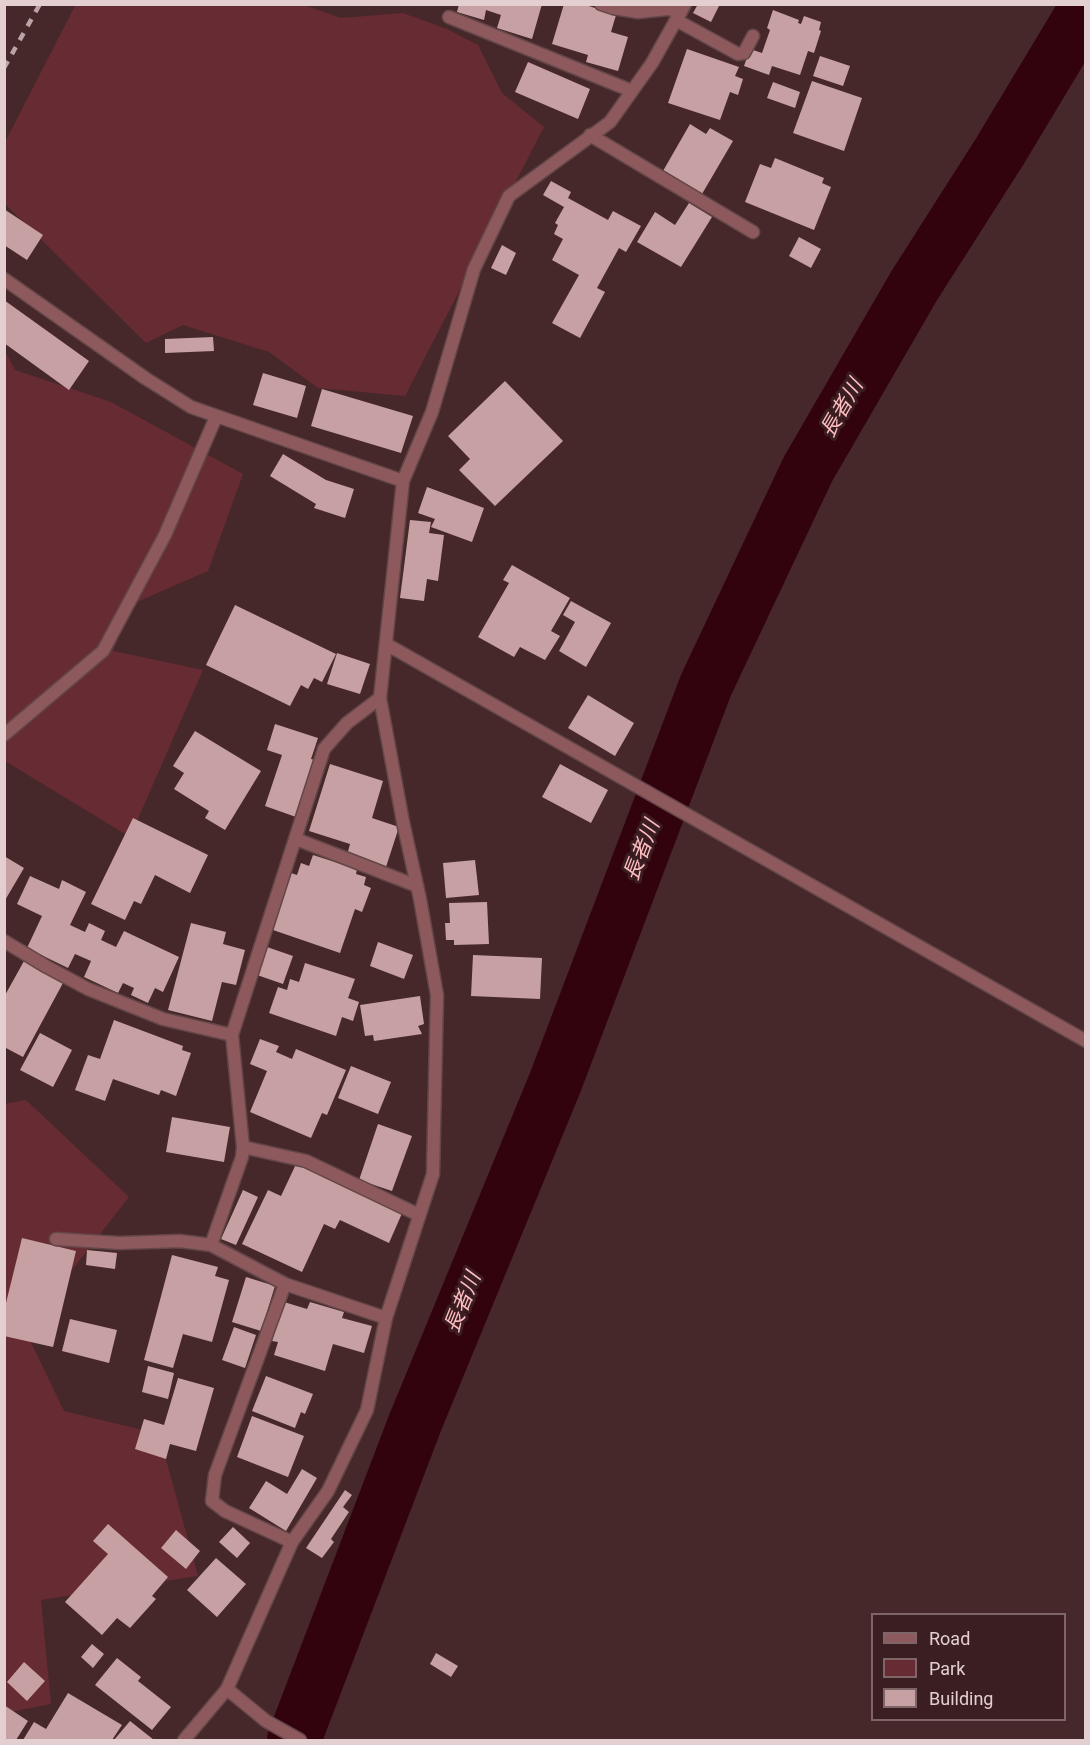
<!DOCTYPE html>
<meta charset="utf-8">
<style>
body{margin:0}
#map{position:relative;width:1090px;height:1745px;overflow:hidden;background:#46282a;font-family:Roboto,sans-serif}
canvas{display:block}
.frame{position:absolute;inset:0;border:6px solid #e3cfd0;pointer-events:none}
.legend{position:absolute;left:871px;top:1613px;width:195px;height:108px;box-sizing:border-box;background:#3b1e21;border:2px solid #7e6567;margin:0;padding:8px 10px;list-style:none;font-size:18px;color:#e3cfd0}
.legend li{display:flex;align-items:center;gap:12px;height:30px}
.legend b{width:30px;border:2px solid #7e6567}
</style>
<div id="map">
<canvas width="1090" height="1745"></canvas>
<div class="frame"></div>
<ul class="legend">
<li><b style="height:8px;background:#8d595d"></b>Road</li>
<li><b style="height:16px;background:#672b33"></b>Park</li>
<li><b style="height:16px;background:#c7a0a3"></b>Building</li>
</ul>
</div>
<script>
const ctx = document.querySelector('canvas').getContext('2d');
ctx.lineJoin = 'round';
function paint(path, color) {
  ctx.fillStyle = color;
  ctx.fill(path, 'evenodd');
}
function toPath(rows) {
  const path = new Path2D();
  for (const r of rows) {
    path.moveTo(r[0], r[1]);
    for (let i = 2; i < r.length; i += 2) path.lineTo(r[i], r[i + 1]);
  }
  return path;
}
function trace(path, color, width, dash) {
  ctx.strokeStyle = color;
  ctx.lineWidth = width;
  ctx.lineCap = dash ? 'butt' : 'round';
  ctx.setLineDash(dash || []);
  ctx.stroke(path);
}
function drawText(font, color, halo, rows, align = 'center') {
  ctx.font = font + ' Roboto,"Noto Sans JP",sans-serif';
  ctx.lineWidth = 6;
  ctx.setLineDash([]);
  ctx.textBaseline = 'middle';
  ctx.strokeStyle = halo;
  ctx.fillStyle = color;
  for (const [text, x, y, turn = 0] of rows) {
    ctx.save();
    ctx.translate(x, y);
    ctx.rotate((+turn || 0) * Math.PI / 180);
    ctx.textAlign = isNaN(turn) ? turn : align;
    if (halo) ctx.strokeText(text, 0, 0);
    ctx.fillText(text, 0, 0);
    ctx.restore();
  }
}
paint(toPath([
 [76,4,304,5,341,18,403,13,447,29,478,45,502,93,544,127,405,396,318,388,269,352,183,325,146,343,5,204,4,144],
 [4,349,15,370,111,402,243,474,208,571,130,605,113,651,203,670,130,837,5,761],
 [26,1100,129,1197,25,1330,64,1411,159,1434,198,1576,41,1600,51,1704,5,1713,4,1104]
]), '#672b33');
trace(toPath([
 [294,1740,415,1423,555,1083,706,685,808,469,914,286,1000,151,1086,8]
]), '#33030d', 54);
paint(toPath([
 [459,4,542,4,532,39,497,28,501,15,486,10,484,20,457,12],
 [564,4,583,4,616,15,611,32,628,37,618,71,586,62,588,55,552,44],
 [698,4,720,4,711,22,693,13],
 [773,10,799,20,798,23,801,24,804,16,821,22,819,30,821,31,814,53,808,51,800,75,772,66,769,75,744,66,750,49,762,53,770,30,767,28],
 [687,49,739,67,735,76,743,79,738,95,730,92,720,120,668,103],
 [820,56,850,66,843,86,813,76],
 [528,62,590,89,578,119,515,92],
 [812,81,862,98,844,151,793,133],
 [773,82,800,92,795,108,767,98],
 [690,124,706,134,710,128,733,141,702,194,663,171],
 [775,158,824,178,822,183,831,187,814,230,745,202,760,164,771,168],
 [551,181,571,192,568,198,608,220,613,211,641,226,626,252,619,248,597,288,605,292,580,338,552,323,579,275,552,260,563,239,554,234,558,225,555,223,564,207,543,195],
 [689,203,712,217,681,267,637,242,655,212,675,225],
 [4,209,43,235,27,260,4,245],
 [799,237,821,249,811,268,789,256],
 [502,245,516,253,506,275,491,268],
 [4,300,89,361,69,390,4,343],
 [213,337,214,351,165,353,165,339],
 [263,373,306,386,297,418,253,405],
 [505,381,563,441,495,506,459,470,470,459,448,436],
 [322,389,413,416,401,453,311,426],
 [283,454,326,480,354,489,345,518,314,508,316,504,270,476],
 [427,487,484,508,472,542,431,527,435,519,418,513],
 [410,520,431,522,429,533,444,535,438,581,427,579,424,601,400,598],
 [512,565,570,598,551,631,560,636,545,660,520,647,514,657,478,637,509,583,503,580],
 [571,601,611,623,586,667,559,651,575,622,563,615],
 [235,605,336,654,322,682,314,678,308,689,301,685,290,706,206,665],
 [337,653,370,664,360,694,327,684],
 [588,695,634,723,615,756,568,728],
 [275,724,318,738,311,759,315,760,296,817,265,806,282,755,267,750],
 [195,731,261,771,225,830,205,818,209,811,174,789,184,773,173,766],
 [330,764,383,781,372,818,399,827,386,867,347,855,350,844,309,831],
 [560,764,608,790,591,823,542,797],
 [133,818,208,855,190,893,155,875,141,904,134,901,125,920,91,904],
 [313,855,357,869,356,874,366,877,364,885,371,888,362,912,355,909,340,953,273,930,291,873,297,875,301,863,309,866],
 [4,856,24,868,4,902],
 [475,860,479,895,446,898,443,863],
 [30,876,59,889,62,880,86,892,70,925,85,932,89,923,105,931,101,940,116,947,124,931,179,957,163,992,155,988,148,1003,131,995,134,988,123,983,118,993,84,977,91,961,75,954,68,968,27,948,42,916,17,904],
 [487,902,489,944,454,945,454,940,446,940,445,923,450,923,449,903],
 [191,923,226,932,223,944,245,950,236,985,222,982,212,1021,168,1010],
 [378,942,413,955,404,979,370,966],
 [267,947,293,956,283,984,257,975],
 [473,955,542,958,540,999,471,996],
 [24,961,63,983,23,1057,4,1047,4,997],
 [305,963,355,979,348,998,359,1002,353,1021,342,1017,336,1036,269,1013,278,987,287,990,290,979,299,982],
 [420,996,424,1024,418,1026,422,1034,374,1041,373,1035,365,1036,360,1005],
 [114,1020,183,1046,182,1050,191,1053,176,1096,161,1090,159,1095,113,1079,105,1101,75,1090,88,1055,100,1059],
 [40,1033,72,1050,53,1087,20,1070],
 [260,1039,279,1046,276,1052,292,1059,296,1049,346,1070,327,1115,322,1113,311,1138,250,1112,267,1071,250,1064],
 [351,1066,391,1082,378,1114,338,1098],
 [172,1117,230,1127,224,1162,166,1152],
 [378,1124,412,1136,392,1191,359,1180],
 [297,1162,403,1211,389,1243,340,1220,335,1229,324,1224,302,1272,242,1244,268,1190,281,1196],
 [243,1190,258,1197,236,1245,221,1239],
 [22,1238,76,1251,53,1347,4,1336,4,1311],
 [87,1250,117,1253,115,1269,86,1265],
 [172,1255,218,1267,215,1276,229,1280,212,1342,183,1334,173,1368,144,1360],
 [246,1277,275,1286,261,1331,232,1322],
 [284,1302,307,1309,310,1302,344,1312,342,1318,372,1326,364,1353,333,1344,325,1371,274,1355,278,1342,272,1341],
 [70,1319,117,1330,109,1363,62,1351],
 [234,1327,256,1335,245,1368,222,1360],
 [148,1366,174,1373,168,1399,142,1392],
 [266,1376,313,1394,305,1414,301,1412,295,1428,252,1411],
 [178,1378,214,1388,196,1451,170,1444,166,1459,135,1449,144,1419,164,1425],
 [252,1416,304,1436,288,1477,237,1457],
 [302,1469,317,1478,286,1531,249,1508,266,1481,287,1494],
 [345,1490,352,1495,343,1507,349,1512,331,1539,334,1542,322,1558,306,1548],
 [108,1524,168,1577,152,1596,156,1599,130,1628,117,1618,102,1635,65,1602,108,1554,93,1541],
 [233,1527,250,1543,237,1558,219,1542],
 [176,1530,200,1551,186,1569,161,1548],
 [216,1558,246,1584,217,1617,187,1590],
 [92,1644,104,1654,93,1668,81,1657],
 [436,1653,458,1666,451,1677,430,1664],
 [117,1658,141,1677,138,1681,171,1707,152,1730,95,1685],
 [24,1662,45,1681,27,1701,7,1682],
 [68,1693,122,1725,112,1740,23,1740,34,1722,46,1729],
 [4,1705,28,1721,16,1740,4,1740],
 [130,1721,154,1740,114,1740]
]), '#c7a0a3');
const service = toPath([
 [601,4,613,8,638,12,668,9,681,12],
 [676,20,738,54,744,53,753,36]
]);
const minor = toPath([
 [449,17,632,91],
 [590,135,753,232],
 [386,644,1086,1041],
 [4,735,103,651,165,535,216,417],
 [296,839,417,886],
 [4,941,47,967,88,989,163,1019,232,1035],
 [243,1147,306,1161,419,1215],
 [56,1239,119,1243,180,1241,211,1245,285,1284,386,1318],
 [211,1245,242,1157,243,1147,232,1035,324,749,347,723,380,698],
 [285,1284,215,1475,212,1501,225,1511,292,1542],
 [227,1689,266,1721,300,1740]
]);
const tertiary = toPath([
 [4,279,145,378,191,407,403,481],
 [184,1740,227,1689,292,1542,328,1491,367,1410,386,1318,433,1174,437,995,420,899,403,822,380,698,403,481,432,412,474,269,509,196,610,122,652,63,685,4]
]);
trace(service, '#624648', 15);
trace(minor, '#624648', 15);
trace(tertiary, '#624648', 15);
trace(service, '#8d595d', 12);
trace(minor, '#8d595d', 12);
trace(tertiary, '#8d595d', 12);
trace(toPath([
 [4,68,40,4]
]), '#bba4a5', 4.5, [8, 8]);
drawText('italic 21px', '#febdc1', '#3b1e21', [
 ["長者川",843,409,-60],
 ["長者川",643,851,-69],
 ["長者川",464,1303,-68]
]);
</script>
